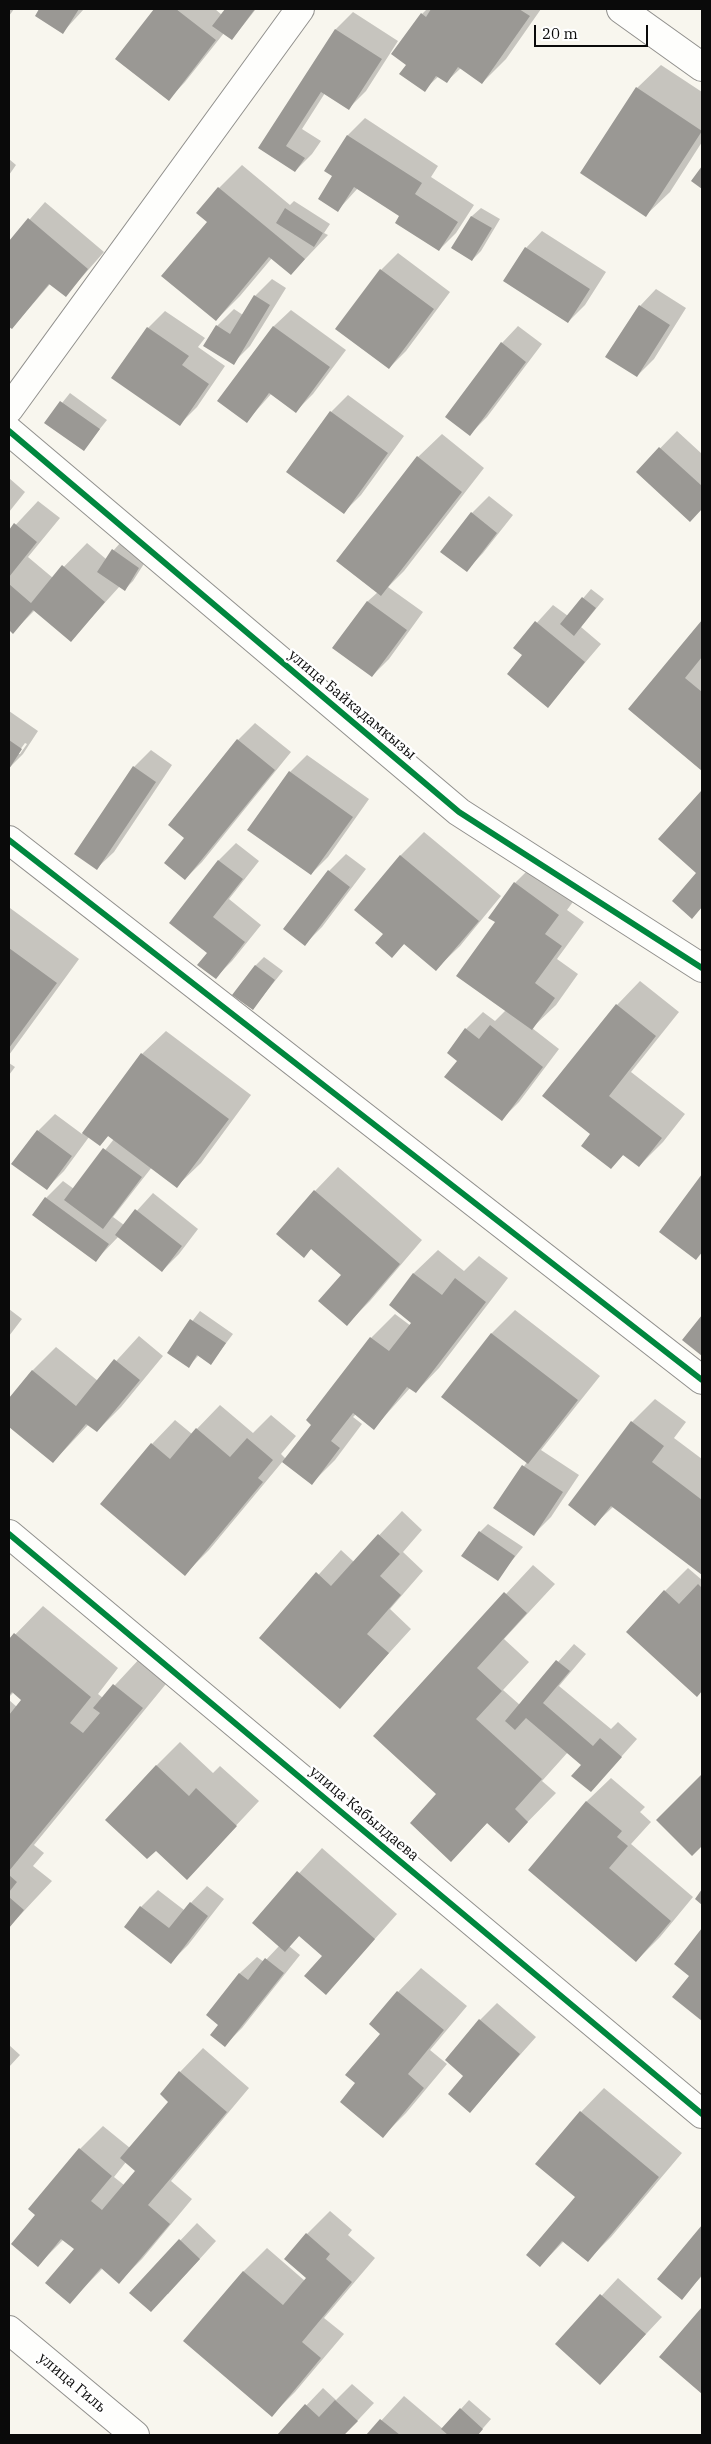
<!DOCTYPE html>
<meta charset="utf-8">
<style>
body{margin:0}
#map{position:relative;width:711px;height:2444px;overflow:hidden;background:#f8f6ee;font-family:"IBM Plex Serif",serif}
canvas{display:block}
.frame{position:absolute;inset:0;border:10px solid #0a0a0a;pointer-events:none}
.scale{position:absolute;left:534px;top:25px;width:114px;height:22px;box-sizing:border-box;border:2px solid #0a0a0a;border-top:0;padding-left:6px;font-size:15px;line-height:18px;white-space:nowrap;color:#0a0a0a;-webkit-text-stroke:4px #fff;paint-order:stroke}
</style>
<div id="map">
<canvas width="711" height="2444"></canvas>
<div class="frame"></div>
<div class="scale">20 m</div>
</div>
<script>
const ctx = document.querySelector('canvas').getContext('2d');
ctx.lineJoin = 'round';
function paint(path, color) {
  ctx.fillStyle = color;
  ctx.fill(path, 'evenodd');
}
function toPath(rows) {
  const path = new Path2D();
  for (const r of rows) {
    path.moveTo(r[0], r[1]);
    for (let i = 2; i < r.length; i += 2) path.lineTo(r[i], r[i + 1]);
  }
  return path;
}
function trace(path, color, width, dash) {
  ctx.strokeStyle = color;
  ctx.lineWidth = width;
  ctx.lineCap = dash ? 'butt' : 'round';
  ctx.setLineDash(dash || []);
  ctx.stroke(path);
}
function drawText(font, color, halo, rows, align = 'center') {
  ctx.font = font + ' "IBM Plex Serif",serif';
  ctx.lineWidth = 5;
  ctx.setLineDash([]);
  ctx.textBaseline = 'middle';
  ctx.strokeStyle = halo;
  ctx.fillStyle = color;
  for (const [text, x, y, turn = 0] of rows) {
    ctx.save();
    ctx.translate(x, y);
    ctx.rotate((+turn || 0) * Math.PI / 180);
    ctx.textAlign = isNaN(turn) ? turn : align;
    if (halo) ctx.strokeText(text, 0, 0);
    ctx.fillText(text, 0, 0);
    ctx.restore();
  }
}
paint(toPath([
 [9,9,14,9,9,16],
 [41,9,84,9,63,32,37,15],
 [155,9,215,9,222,15,227,9,256,9,232,39,224,33,185,82,169,99,117,59],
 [427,9,541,9,506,59,482,83,461,68,447,81,439,76,424,90,408,64,422,14],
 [353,12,398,41,366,91,349,108,325,93,302,129,321,141,312,154,295,171,260,148,336,29],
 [661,65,702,92,702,142,670,192,646,215,637,88],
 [365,118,438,166,431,177,474,205,456,233,439,250,401,216,358,188,338,210,334,176,326,171,348,135],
 [9,159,16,165,9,175],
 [242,165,290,205,294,201,330,224,324,233,328,235,291,274,272,258,240,296,216,320,208,221,219,188],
 [45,202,104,252,66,295,51,283,12,328,9,325,9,243],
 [481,208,500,219,481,251,472,260,453,247,472,216],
 [542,231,606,272,585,305,568,322,526,248],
 [398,253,450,292,406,351,389,368,381,270],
 [272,279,286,288,250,346,233,363,217,326,234,309,243,315,255,296],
 [656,289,686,308,654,359,637,376,640,306],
 [291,310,346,350,313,394,296,411,272,393,247,421,219,400,274,326],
 [165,311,205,338,198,347,225,366,197,407,180,424,113,377,148,328],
 [518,326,542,344,487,417,470,434,502,343],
 [70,393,107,420,83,450,46,423],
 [348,395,404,436,361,495,344,512,288,471,331,412],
 [677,431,702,454,702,508,690,520,637,472],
 [442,434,484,468,404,571,388,587,423,612,389,659,372,676,334,648,368,601,378,592,418,457],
 [9,478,25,492,9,512],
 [489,496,513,515,483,553,467,570,472,513],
 [38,501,60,518,28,557,53,578,87,543,106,559,121,542,147,559,133,581,125,589,120,586,71,640,35,610,13,632,9,629,9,532],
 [591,589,604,599,581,627,601,644,548,706,523,655,514,648,553,605,568,616],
 [702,622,702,769,630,709],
 [9,711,38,731,23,754,9,768],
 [25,743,27,744,20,754,17,754],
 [255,723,291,752,202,862,185,879,238,740],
 [151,750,172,765,114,852,97,868,76,854,134,767],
 [307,755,369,799,328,857,311,874,290,772],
 [702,792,702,907,692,917,698,873,660,839],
 [424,832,501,896,460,946,436,969,405,943,392,956,385,934,356,910,401,855],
 [236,843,259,861,229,899,261,925,232,961,215,978,209,953,170,923,219,860],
 [346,854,366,869,322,927,305,944,285,928,329,871],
 [538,860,581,891,567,910,584,922,557,959,578,974,556,1005,532,1028,559,1049,519,1102,502,1119,459,1061,449,1053,466,1029,483,1012,495,1021,506,1010,496,922,515,883],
 [10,908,79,959,9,1055,9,910],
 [264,957,283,971,253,1008,255,966],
 [640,981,679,1012,631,1072,685,1114,663,1142,639,1166,624,1154,611,1168,591,1134,617,1005],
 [166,1031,251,1095,201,1163,177,1186,152,1167,113,1217,124,1225,153,1193,198,1229,179,1254,162,1271,119,1236,96,1260,46,1198,63,1181,74,1189,114,1139,109,1135,100,1145,89,1137,64,1171,47,1188,38,1131,55,1114,82,1134,142,1054],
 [9,1063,15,1067,9,1075],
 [338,1167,422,1240,370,1301,347,1324,343,1275,312,1248,304,1256,315,1191],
 [702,1176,702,1253,696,1258,660,1232],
 [438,1250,464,1271,479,1256,508,1278,439,1368,416,1392,410,1388,374,1428,356,1414,353,1417,362,1424,335,1460,312,1483,283,1461,209,1550,185,1574,152,1444,175,1420,192,1434,220,1405,253,1433,271,1415,296,1436,281,1454,286,1459,313,1424,308,1420,371,1338,395,1314,411,1326,413,1323,390,1305,414,1273],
 [9,1309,22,1319,9,1336],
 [515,1310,600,1376,541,1450,579,1475,551,1517,534,1534,495,1508,527,1462,491,1334],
 [200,1311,233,1334,211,1363,199,1355,189,1366,169,1352],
 [139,1336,163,1356,121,1407,97,1431,89,1424,53,1462,9,1425,9,1400,33,1370,56,1347,98,1381],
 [655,1399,686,1422,674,1438,702,1459,702,1573,614,1506,595,1524,632,1422],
 [402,1511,422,1530,403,1552,423,1571,390,1609,411,1629,340,1707,261,1638,341,1550,354,1562],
 [488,1524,523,1547,497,1579,480,1532],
 [533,1565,555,1584,504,1639,529,1662,503,1690,520,1705,574,1644,586,1654,559,1686,611,1729,618,1722,637,1739,591,1791,583,1765,568,1752,542,1781,556,1793,509,1841,488,1822,451,1860,438,1794,374,1736],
 [688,1568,702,1580,702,1689,697,1695,665,1591],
 [43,1606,118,1668,98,1694,103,1698,142,1656,170,1679,34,1845,44,1853,33,1866,52,1881,9,1927,9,1700,17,1707,23,1700,14,1692,9,1697,9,1641],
 [180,1742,213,1773,220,1766,259,1801,187,1878,156,1766],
 [702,1776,702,1844,692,1854,658,1820],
 [611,1778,645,1807,640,1812,651,1822,631,1844,693,1897,660,1937,636,1961,529,1870,587,1801],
 [322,1848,397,1914,326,1994,323,1956,300,1935,289,1946,300,1955,242,2028,225,2045,220,2025,207,2015,240,1973,257,1957,264,1962,280,1945,254,1923],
 [207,1886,224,1899,188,1945,171,1962,141,1907,158,1890,184,1910],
 [702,1930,702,2019,674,1997,691,1975,676,1963],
 [421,1968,467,2006,430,2050,447,2064,406,2113,383,2136,357,2083,382,2034,398,1992],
 [497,2003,536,2037,470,2111,465,2075,480,2020],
 [9,2045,20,2055,9,2067],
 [203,2048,249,2088,171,2181,192,2199,142,2259,119,2282,103,2268,70,2302,75,2249,64,2239,38,2265,37,2215,80,2149,103,2126,130,2148,170,2102,180,2072],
 [126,2162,136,2170,124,2185,114,2177],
 [604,2088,682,2153,611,2237,588,2260,564,2241,540,2266,577,2197,537,2164,581,2112],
 [330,2211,352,2230,348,2235,375,2258,324,2318,344,2334,295,2392,272,2415,185,2341,244,2271,267,2248,305,2281,308,2277,307,2234],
 [197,2223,216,2241,168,2294,131,2292],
 [702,2227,702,2276,681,2298,659,2279],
 [618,2278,662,2317,600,2383,557,2344],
 [702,2309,702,2393,661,2357],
 [352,2384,374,2403,344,2435,278,2435,323,2388,336,2400],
 [404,2396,443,2429,469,2400,491,2419,477,2435,368,2435]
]), '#0003');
paint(toPath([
 [39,9,79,9,63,34,35,16],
 [154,9,176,9,216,40,169,101,115,59],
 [225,9,255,9,232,40,212,26],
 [431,9,519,9,530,16,482,84,458,67,447,83,436,76,425,92,399,74,406,65,391,54,421,13,426,17],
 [335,29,382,59,349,110,321,92,286,146,305,158,295,172,258,148],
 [636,87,702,131,646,217,580,173],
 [347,135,422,183,415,194,458,222,439,251,395,223,399,216,354,187,338,212,318,199,332,176,324,171],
 [702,166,702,189,691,181],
 [218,187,305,259,291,275,269,257,216,321,161,276,207,222,196,213],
 [285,208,323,233,314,247,276,223],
 [471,216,492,228,472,261,451,248],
 [28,218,88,269,66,297,49,284,12,329,9,327,9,241],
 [525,247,590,289,568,323,503,281],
 [380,269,434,309,389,369,335,329],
 [254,295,270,305,234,365,203,346,216,325,230,334],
 [639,305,670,325,637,377,605,357],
 [273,326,330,367,296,413,269,393,247,423,217,401],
 [147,327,189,356,182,365,209,384,180,426,111,378],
 [501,342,526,362,470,436,445,417],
 [60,401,100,429,84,451,44,423],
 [330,411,388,453,344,514,286,472],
 [659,447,702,486,702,509,690,522,636,472],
 [417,456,462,492,381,596,336,561],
 [471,512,497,533,467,572,440,552],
 [14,523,37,542,9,577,9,530],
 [112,549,139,568,125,591,97,572],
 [62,565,105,602,71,642,33,610,13,634,9,630,9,584,31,603],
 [582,597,596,608,574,636,560,624],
 [367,601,407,630,372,677,332,648],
 [702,620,702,657,685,678,702,692,702,771,628,709],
 [535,621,585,662,548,708,507,674,522,655,513,648],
 [237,739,275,770,185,880,164,863,184,838,168,825],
 [9,740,22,749,9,769],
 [133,766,156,782,97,870,74,854],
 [289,771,353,817,311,875,247,830],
 [701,791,702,907,692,919,672,901,696,873,658,839],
 [400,855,479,921,436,971,404,944,392,958,375,943,383,934,354,910],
 [218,860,243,879,213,917,245,942,216,979,197,965,207,953,169,923],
 [328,870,350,887,305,946,283,929],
 [514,882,559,915,545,934,562,946,535,983,555,998,532,1030,456,976,495,922,488,918],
 [9,948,57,983,9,1048],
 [255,965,275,980,253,1010,232,995],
 [616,1004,656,1036,609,1096,662,1138,639,1167,623,1155,611,1169,581,1146,590,1134,542,1096],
 [490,1025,543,1067,502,1121,444,1077,457,1061,447,1053,465,1028,479,1039],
 [141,1053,229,1119,177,1188,108,1136,100,1146,82,1133],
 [37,1130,72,1156,47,1190,11,1164],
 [103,1148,142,1177,103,1229,64,1200],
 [702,1174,702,1252,696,1260,659,1232],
 [314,1190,400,1264,347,1326,318,1301,341,1275,311,1249,304,1258,276,1234],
 [45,1197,109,1244,96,1262,32,1215],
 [135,1209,182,1246,162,1272,115,1235],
 [413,1273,442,1295,455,1278,486,1302,416,1393,407,1387,374,1430,353,1413,331,1441,340,1448,312,1485,282,1462,311,1425,306,1420,370,1337,389,1351,411,1323,389,1305],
 [702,1315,702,1356,682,1340],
 [190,1319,226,1343,211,1365,197,1355,189,1368,167,1353],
 [491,1333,578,1400,528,1464,441,1397],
 [114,1359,140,1380,97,1432,86,1424,53,1463,9,1427,9,1398,32,1370,76,1406],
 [631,1421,664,1446,652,1462,702,1500,702,1575,611,1506,595,1526,568,1505],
 [196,1428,230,1457,247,1438,273,1460,258,1478,263,1482,185,1576,100,1504,151,1443,170,1459],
 [522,1465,563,1492,534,1536,493,1508],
 [479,1531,515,1556,498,1581,461,1556],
 [378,1534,400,1554,380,1576,401,1595,367,1634,389,1653,340,1709,259,1638,316,1572,331,1586],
 [698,1584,702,1588,702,1691,697,1697,626,1632,664,1590,679,1604],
 [504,1592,527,1613,477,1668,502,1691,476,1719,542,1779,515,1809,528,1822,509,1843,487,1823,451,1862,410,1823,436,1794,373,1736],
 [14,1633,91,1697,70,1723,83,1733,100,1713,93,1708,113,1684,143,1708,9,1871,9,1715,21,1700,12,1692,9,1696,9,1639],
 [556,1660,570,1671,543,1703,593,1746,600,1738,622,1757,591,1792,571,1776,581,1765,526,1718,515,1730,505,1721],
 [156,1765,189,1796,196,1788,237,1826,187,1880,156,1851,147,1859,105,1820],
 [702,1774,702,1846,692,1856,656,1820],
 [586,1801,622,1831,617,1837,628,1846,609,1868,671,1921,636,1962,528,1870],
 [297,1871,375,1939,326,1995,304,1976,322,1956,299,1936,285,1952,252,1923],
 [9,1875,17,1882,9,1892],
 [702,1889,702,1905,695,1899],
 [9,1897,24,1910,9,1928],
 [190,1902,208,1916,171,1964,124,1927,140,1906,169,1928],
 [702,1928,702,2021,672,1997,689,1976,674,1964],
 [265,1958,284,1973,225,2047,210,2035,218,2025,206,2015,239,1973,248,1980],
 [397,1991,444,2030,408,2074,424,2088,383,2138,340,2102,355,2083,345,2075,380,2034,369,2024],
 [479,2019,520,2054,470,2113,448,2094,463,2076,445,2060],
 [179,2071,227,2112,148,2205,170,2224,119,2284,101,2268,70,2304,45,2283,74,2249,61,2239,38,2267,11,2244,35,2215,28,2209,79,2148,112,2176,91,2201,102,2210,135,2171,120,2158,168,2102,160,2094],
 [580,2111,659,2177,588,2262,562,2241,540,2267,526,2255,575,2197,535,2164],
 [702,2225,702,2275,682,2300,657,2279],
 [306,2233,330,2254,326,2259,352,2282,302,2342,321,2358,272,2417,183,2341,243,2271,283,2305,306,2278,284,2259],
 [179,2239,200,2259,151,2312,129,2293],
 [600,2294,646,2334,600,2385,555,2344],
 [702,2307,702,2394,659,2357],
 [335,2400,358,2421,344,2435,277,2435,305,2404,319,2417],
 [460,2408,483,2429,478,2435,448,2435,441,2429],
 [380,2419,400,2435,366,2435]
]), '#9a9894');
const street = toPath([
 [621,9,702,67],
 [9,409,300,9],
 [9,431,459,812,702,968],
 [9,840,702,1380],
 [9,1534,702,2114],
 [9,2330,135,2435]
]);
trace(street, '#91908d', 30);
trace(street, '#fefefc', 28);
trace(toPath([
 [9,431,459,812,702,968],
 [9,840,702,1380],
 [9,1534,702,2114]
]), '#00873e', 6);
drawText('15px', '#0a0a0a', '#fff', [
 ["улица Байкадамкызы",352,705,40],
 ["улица Кабылдаева",364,1814,40],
 ["улица Гиль",72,2383,40]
]);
</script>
